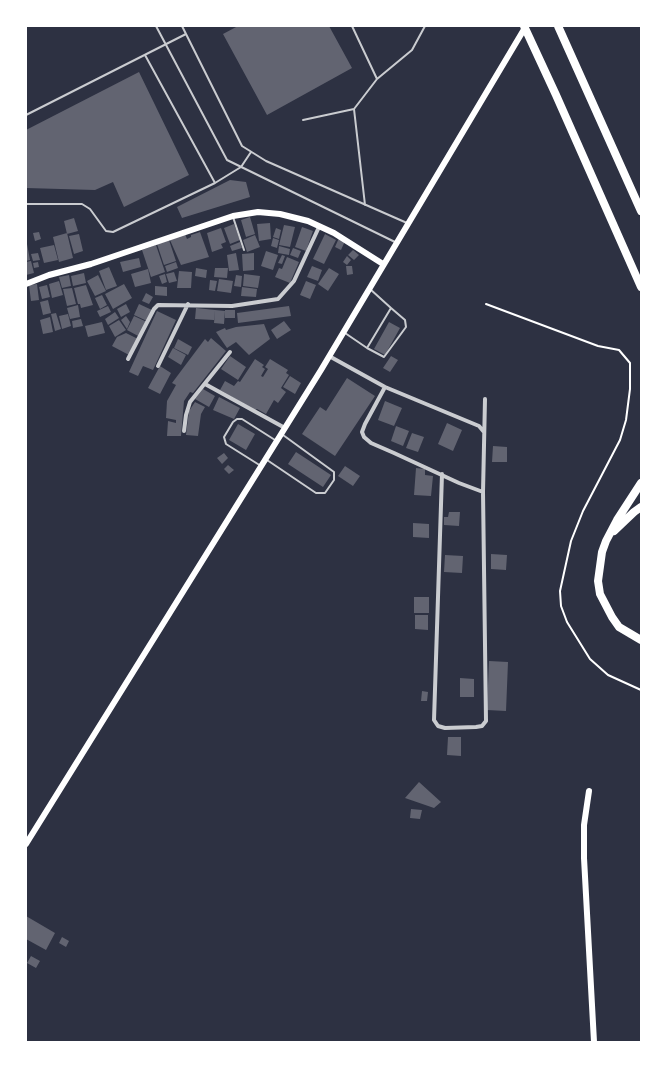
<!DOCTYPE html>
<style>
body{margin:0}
#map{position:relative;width:667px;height:1068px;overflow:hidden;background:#2d3142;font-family:"Libre Baskerville",serif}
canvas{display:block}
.frame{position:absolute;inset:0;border:27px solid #fff;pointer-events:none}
</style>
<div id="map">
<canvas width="667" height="1068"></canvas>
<div class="frame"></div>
</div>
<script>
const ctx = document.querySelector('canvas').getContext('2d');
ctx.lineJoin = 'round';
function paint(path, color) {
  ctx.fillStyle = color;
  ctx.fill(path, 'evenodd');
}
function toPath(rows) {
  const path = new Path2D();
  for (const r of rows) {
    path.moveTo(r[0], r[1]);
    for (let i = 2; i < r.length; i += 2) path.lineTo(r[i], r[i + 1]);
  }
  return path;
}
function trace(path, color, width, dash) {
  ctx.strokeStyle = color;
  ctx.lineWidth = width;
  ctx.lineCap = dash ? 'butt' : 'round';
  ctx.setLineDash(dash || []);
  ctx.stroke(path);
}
paint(toPath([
 [238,26,329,26,352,68,267,115,223,34],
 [139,72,189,175,124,207,113,182,95,190,26,188,26,130],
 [230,180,246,182,250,197,182,218,177,207],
 [250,217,255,234,246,237,241,220],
 [74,218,78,231,67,234,64,221],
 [270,223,271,239,259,241,257,224],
 [234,224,240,240,230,244,224,228],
 [284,225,295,227,290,247,279,245],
 [302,227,313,231,306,251,295,247],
 [221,228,226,242,221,244,223,248,212,252,207,233],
 [276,228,281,230,279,239,273,237],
 [39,232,41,239,35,241,33,233],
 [200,232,209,257,181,265,170,240,185,234,187,239,191,237,191,235],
 [67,233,73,258,59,262,53,237],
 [79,234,83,251,74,254,69,236],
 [325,234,336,240,324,264,313,259],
 [255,235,260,247,247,252,243,240],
 [273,238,279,240,277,248,271,246],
 [339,238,345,241,341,250,335,247],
 [169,240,176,261,164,265,157,244],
 [240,242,242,248,232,251,230,246],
 [26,244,27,244,30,260,26,261],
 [54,245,58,260,44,263,40,248],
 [156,245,165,272,151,277,142,250],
 [279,246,290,249,289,255,278,253],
 [293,248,301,251,298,258,290,255],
 [353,250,359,255,354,260,348,255],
 [266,251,278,255,273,270,261,266],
 [38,253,40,260,33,261,31,254],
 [236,253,239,270,229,271,227,255],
 [254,253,254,270,243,271,242,254],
 [282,255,285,256,282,264,278,263],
 [347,256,351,260,347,265,343,262],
 [287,257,299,262,290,283,275,277,279,268,282,269],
 [139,258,141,267,123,272,120,262],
 [31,261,34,273,26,275,26,262],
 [38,262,39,267,34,268,33,263],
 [176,262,178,268,167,272,165,266],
 [312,266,322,270,318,281,307,277],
 [346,266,352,266,353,274,347,275],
 [109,267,117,286,106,290,99,271],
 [196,268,207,270,206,278,195,276],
 [215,268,228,268,227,278,214,277],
 [329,268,339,274,328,291,318,284],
 [148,269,151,283,135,287,131,274],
 [179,271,192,272,191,288,177,288],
 [174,272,177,281,169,283,166,274],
 [84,273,86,283,73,286,71,276],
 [165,274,167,282,162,284,159,276],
 [244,274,260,276,258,288,243,286],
 [69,275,71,286,62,288,59,277],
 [98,275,106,291,95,296,87,281],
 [236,275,242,276,241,287,234,286],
 [219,279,233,281,231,293,217,291],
 [210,280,217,281,215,291,209,290],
 [59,281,63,295,52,298,49,284],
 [306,281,316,285,310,299,300,295],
 [37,284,39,300,31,301,29,285],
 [124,284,132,298,113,309,105,294],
 [47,285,50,297,42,299,39,287],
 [86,285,93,305,81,308,80,304,78,304,74,288],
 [155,286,167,287,167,296,155,295],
 [242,287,257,289,256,297,241,296],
 [72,288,76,304,67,306,63,289],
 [146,293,153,297,149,304,142,301],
 [102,295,107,305,100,309,95,298],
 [48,300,51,313,43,315,40,302],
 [126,304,130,312,121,317,117,309],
 [139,304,152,310,147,321,134,315],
 [78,305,80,317,70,319,67,308],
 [108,306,111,312,100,317,97,311],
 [289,306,291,316,238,323,237,313],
 [196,308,215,310,214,320,195,319],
 [215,310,225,311,224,324,214,323],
 [225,310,235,310,235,318,225,318],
 [157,311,176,320,153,370,143,366,138,376,129,372],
 [115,312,119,318,108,325,105,319],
 [56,313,61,329,55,331,51,314],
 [68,314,71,326,62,329,59,316],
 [126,316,130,322,127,329,121,320],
 [134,316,147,322,140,337,127,330],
 [50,317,53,332,43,334,40,320],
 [81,319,83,326,73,328,72,321],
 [119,320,126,330,115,337,109,326],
 [284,321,291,330,277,339,271,330],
 [102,322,105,333,88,337,85,326],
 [389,322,400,328,385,355,374,349],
 [264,324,270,339,249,355,236,342,227,348,216,332,225,328,226,330,236,327],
 [126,333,138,339,129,355,112,346,117,337],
 [211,338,226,351,193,393,190,392,184,401,181,436,167,436,168,421,176,423,176,420,166,418,167,401,176,385,172,383,205,339,208,342],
 [178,339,192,347,188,355,174,348],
 [173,348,186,355,181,365,168,357],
 [230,356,246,367,238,380,221,369],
 [391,356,398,360,390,372,383,368],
 [255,359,264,365,262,367,265,369,261,376,263,377,268,369,265,367,270,359,288,370,286,373,289,375,281,388,286,392,278,403,274,400,266,414,257,409,255,410,220,390,225,381,234,386,238,381,240,382],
 [160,366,171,373,160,394,148,388],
 [290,376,301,383,295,394,283,387],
 [347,378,375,396,335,456,302,434,320,407,326,411],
 [203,389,215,396,209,407,195,399],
 [219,397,240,408,234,419,213,410],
 [385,401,402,408,394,426,378,420],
 [195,402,205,407,201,414,198,436,186,435,189,411],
 [447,423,462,430,453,451,438,444],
 [238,424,255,434,246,450,229,440],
 [396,426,409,431,403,446,391,441],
 [412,433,424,437,418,452,406,448],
 [493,446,507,447,507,462,492,462],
 [296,452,331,475,323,487,288,464],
 [224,453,228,458,222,464,217,458],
 [228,465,234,470,229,474,224,469],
 [345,466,360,476,353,486,338,476],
 [416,468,425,469,425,475,433,476,431,496,414,495],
 [449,512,460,512,459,526,444,525,444,517,448,517],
 [413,523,429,524,429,538,413,537],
 [491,554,507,555,506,570,491,569],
 [445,555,463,556,462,573,444,572],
 [414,597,429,597,429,613,414,613],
 [415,615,428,615,428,630,415,629],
 [489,661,508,662,506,711,487,710],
 [460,678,474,679,474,697,460,697],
 [422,691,428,692,427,701,421,701],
 [448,737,461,737,461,756,447,755],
 [419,782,441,802,434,808,405,798],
 [411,809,422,810,420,819,410,818],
 [26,916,55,933,46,950,26,939],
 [62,937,69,941,66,947,59,943],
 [31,956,40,961,36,968,27,963]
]), '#626471');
trace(toPath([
 [486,304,598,346,619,350,630,363,630,389,626,420,620,440,583,511,571,541,560,591,561,606,567,622,590,659,608,675,641,690]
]), '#fff', 2);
trace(toPath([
 [156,26,227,160,395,242],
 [182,26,242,146,266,161,407,223],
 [352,26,377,79],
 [145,55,215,183],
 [26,115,186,34],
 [303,120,354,109],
 [26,204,82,204,90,209,106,231,113,232,215,183,241,167,251,152],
 [365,205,354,109,377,79,412,50,425,26],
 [233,217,244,250],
 [345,333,367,348,391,308,370,289],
 [367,348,384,357,406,327,405,320,391,308],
 [267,460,316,493,325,493,334,480,334,472,283,435],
 [261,466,226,444,224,437,233,422,237,419,242,419,275,440]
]), '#caccd0', 2);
trace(toPath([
 [329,356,385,387,479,426,484,432],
 [128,359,154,309,158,305,232,306,278,299,294,281,319,227],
 [158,366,188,304],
 [205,384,285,428],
 [385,387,365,424,362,432,364,437,371,443,394,453,459,483,483,492],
 [184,431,186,415,190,402,230,352],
 [442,474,434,720,438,726,445,728,476,727,482,726,486,721,483,492,485,399]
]), '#caccd0', 4);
trace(toPath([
 [26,284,49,275,91,264,233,216,258,212,280,214,308,221,334,233,383,264],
 [589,791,584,825,584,858,594,1042],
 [26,844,321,370,526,26]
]), '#fff', 6);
trace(toPath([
 [524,26,556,95,641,287],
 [558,26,641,211],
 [641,483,617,520,606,541,602,552,598,581,600,594,612,617,619,627,641,640],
 [614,531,634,512,641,507]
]), '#fff', 8);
</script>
